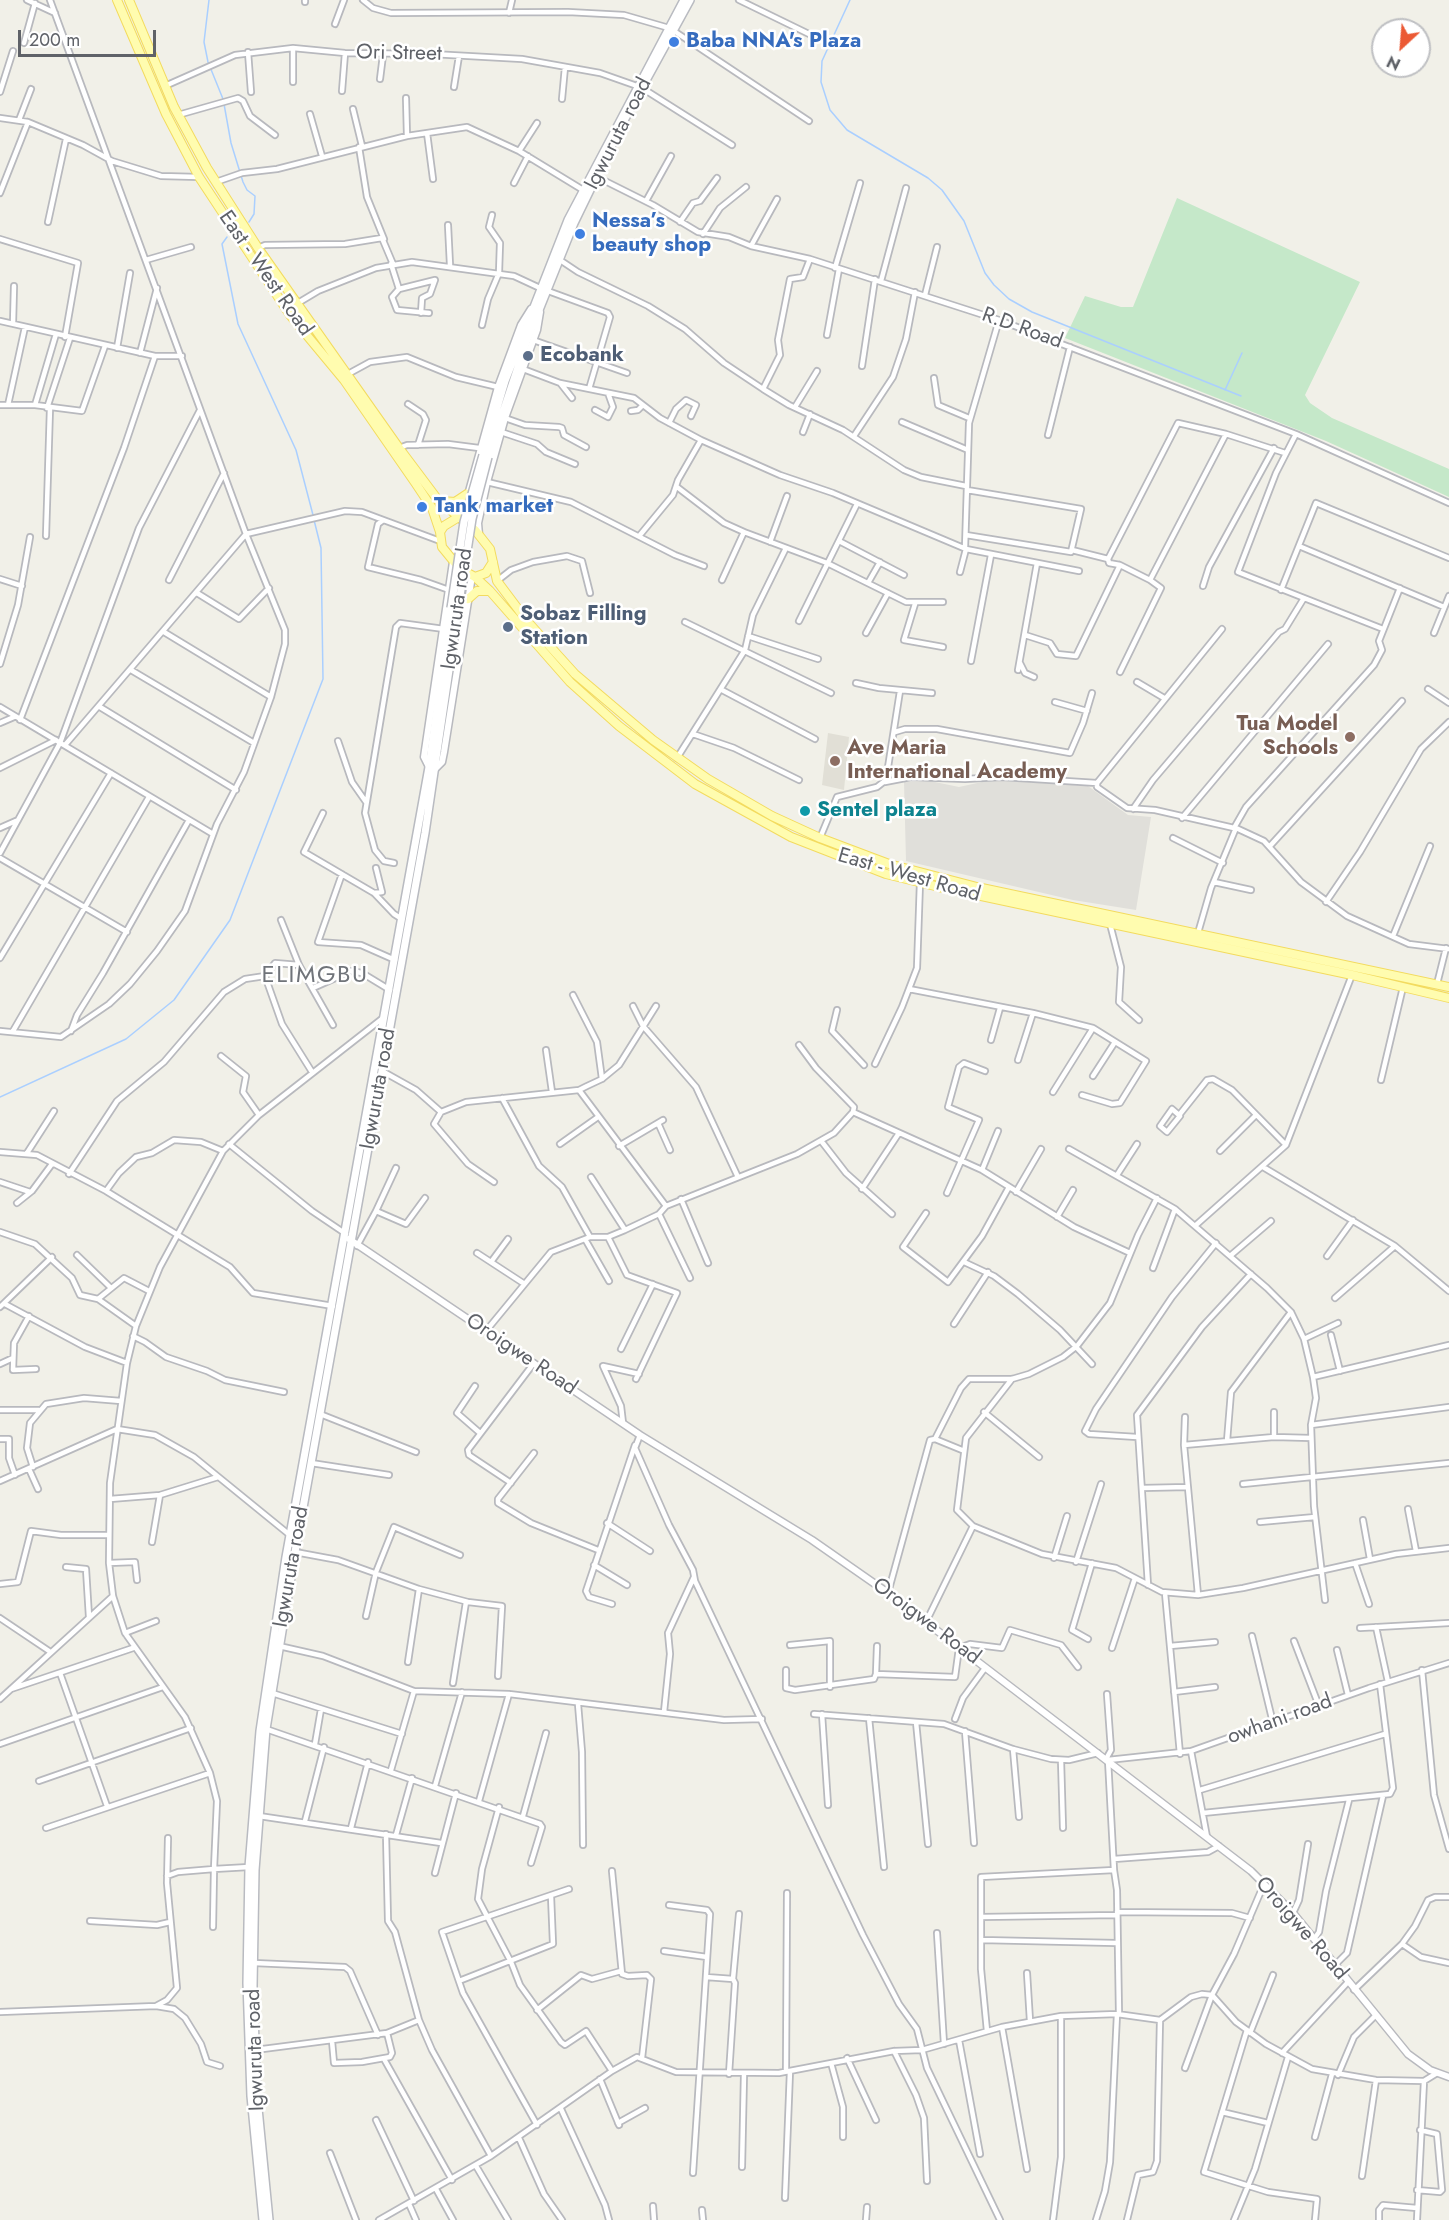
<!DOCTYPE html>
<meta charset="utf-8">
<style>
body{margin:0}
#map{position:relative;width:1449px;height:2220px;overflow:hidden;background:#f1f0e8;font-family:Jost,sans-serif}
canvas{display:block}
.north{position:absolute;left:1371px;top:18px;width:60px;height:60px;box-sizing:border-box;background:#fff;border:2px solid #bfc0c3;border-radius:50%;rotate:206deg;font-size:16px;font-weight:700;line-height:24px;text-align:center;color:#5f6268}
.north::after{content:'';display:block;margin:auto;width:21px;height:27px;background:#eb5934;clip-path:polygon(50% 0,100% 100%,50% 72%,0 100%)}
.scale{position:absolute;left:18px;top:30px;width:138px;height:27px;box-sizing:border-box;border:3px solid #5f6268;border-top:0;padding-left:8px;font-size:18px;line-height:21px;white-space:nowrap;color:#5f6268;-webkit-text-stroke:4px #fff;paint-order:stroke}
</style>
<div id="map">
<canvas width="1449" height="2220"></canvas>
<div class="north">N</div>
<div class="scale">200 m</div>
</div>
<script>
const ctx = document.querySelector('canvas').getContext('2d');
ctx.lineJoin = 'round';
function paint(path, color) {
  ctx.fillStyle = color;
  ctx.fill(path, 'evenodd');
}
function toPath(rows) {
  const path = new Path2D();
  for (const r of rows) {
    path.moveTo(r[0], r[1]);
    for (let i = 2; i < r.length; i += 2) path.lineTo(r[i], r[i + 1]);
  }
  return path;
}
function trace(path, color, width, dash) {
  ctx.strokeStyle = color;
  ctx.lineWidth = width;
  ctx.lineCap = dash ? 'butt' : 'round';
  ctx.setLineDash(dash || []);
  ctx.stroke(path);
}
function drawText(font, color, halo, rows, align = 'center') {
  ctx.font = font + ' Jost,sans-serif';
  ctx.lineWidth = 5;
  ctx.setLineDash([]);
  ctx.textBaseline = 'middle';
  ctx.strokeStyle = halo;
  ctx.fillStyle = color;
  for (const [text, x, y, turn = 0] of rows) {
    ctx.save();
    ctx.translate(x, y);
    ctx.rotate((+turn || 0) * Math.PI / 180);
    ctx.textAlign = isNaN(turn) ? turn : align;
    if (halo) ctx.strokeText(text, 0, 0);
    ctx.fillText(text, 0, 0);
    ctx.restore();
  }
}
paint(toPath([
 [991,780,1088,786,1128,815,1151,817,1136,910,1073,900,906,861,904,782,930,781,959,787]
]), '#e0dfda');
paint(toPath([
 [828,733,849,737,844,790,822,785]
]), '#e1dfd6');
paint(toPath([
 [1177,198,1360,282,1305,395,1310,403,1332,418,1449,469,1449,497,1326,441,1065,338,1085,296,1121,307,1133,307]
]), '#c5e8c9');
trace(toPath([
 [209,0,204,42,208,62,223,99],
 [850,0,822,61,821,82,830,110,847,130,928,178,942,190,964,221,985,273,994,285,1009,299,1032,312,1241,396],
 [224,104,231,143,243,182,247,190,255,196,254,214,249,222],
 [227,237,222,244,238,324,296,450,313,515],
 [1225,390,1242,353],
 [0,1097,126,1039,174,1000,230,920,323,679,321,548,314,520]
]), '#aacfff', 1.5);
const minor = toPath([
 [27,0,55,13],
 [50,0,246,534,65,745],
 [305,0,305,2],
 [363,0,373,8,391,13,568,12,624,15,669,28],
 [739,0,811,35],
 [509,13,512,0],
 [335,24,344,0],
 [674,31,809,121],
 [24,43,35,3],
 [293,48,293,82],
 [248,52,251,92],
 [380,79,383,55],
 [165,86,235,55,293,48,345,53,432,54,522,59,600,73,637,86],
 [454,87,459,56],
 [642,88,732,145],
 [342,91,345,53],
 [0,92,13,51],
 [406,98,407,136],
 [562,99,565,67],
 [353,109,362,146],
 [310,114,322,156],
 [178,115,238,98,243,101,250,116,275,135],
 [0,118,28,122,83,145,112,161,161,176,199,177],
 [19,120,31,89],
 [427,133,433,179],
 [359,147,367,197,384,239],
 [519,151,537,123],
 [595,176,653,205,698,232,729,237,751,246,810,259,999,320,1296,434,1449,503],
 [216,182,242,173,277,169,407,136,467,127,519,151,583,190],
 [514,183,528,156],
 [0,193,28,122],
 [646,201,671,156],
 [48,222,66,139],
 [680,222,693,203,700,201,717,178],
 [448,225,450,265],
 [703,234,720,208,746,187],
 [0,239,78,263,65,337],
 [751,246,777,199],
 [258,248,265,245,345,244,382,238,393,264],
 [146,260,191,247],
 [560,260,578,272,648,306,685,329,724,363,763,389,789,405,843,430,904,470,921,477,966,486],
 [391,264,399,289,392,297,397,310,429,313],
 [835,268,860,183],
 [881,281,906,188],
 [399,289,435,280,430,294,422,298,421,313],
 [548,291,608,313,610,317,589,389],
 [925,295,937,247],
 [298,303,318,291,376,268,412,262,514,276,542,289],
 [0,321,155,356,182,356],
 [13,324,14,286],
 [482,325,488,299,499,273,500,243,489,227,492,215],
 [827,335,839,269],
 [533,340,627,373],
 [117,348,130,273],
 [140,353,157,288],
 [862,366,875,279],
 [523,369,560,383,634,398,660,418,701,440,780,475,833,493,966,549,1079,571],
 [348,374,370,362,407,357,456,377,498,387],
 [934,378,938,405,969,418],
 [561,384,572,398],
 [763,389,780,355,778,340,790,279,803,277,810,259],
 [408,404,423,414,426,420,418,445],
 [0,405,35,405,82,411,105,346],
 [8,405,25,327],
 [35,405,56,334],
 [795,407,817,371],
 [47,408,70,338],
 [595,410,608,417,613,407,608,393],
 [631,411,638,410,643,405],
 [505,418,525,425,559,427,562,428,564,435,586,447],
 [902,422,968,450],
 [669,423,676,409,686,400,696,405,691,416],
 [501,432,537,444,546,452,575,464],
 [803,432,810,414],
 [1296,434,1276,473,1238,572,1383,629],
 [1048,435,1070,347],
 [854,436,893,377,906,339,915,292],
 [399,448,407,445,448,444,479,448],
 [487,482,571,502,675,555,704,566],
 [677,487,724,523,744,532,827,563,906,602,943,602],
 [382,521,378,524,368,567,421,580,449,590],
 [640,535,673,495,678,480,701,440],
 [966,535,1071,552,1081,509,967,490],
 [46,536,50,408],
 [839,541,904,575],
 [770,542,787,496],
 [1299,546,1444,607],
 [965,548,969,423,999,320],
 [1072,550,1108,559,1109,563,1120,565,1150,580,1161,588,1120,672],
 [1108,559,1178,423,1226,434,1285,453],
 [960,572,966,549],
 [0,579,22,586],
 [169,580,224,473],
 [722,580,744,532],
 [1150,580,1226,434],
 [497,581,511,570,533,562,567,556,582,561,590,593],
 [868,583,880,562],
 [1203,586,1209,567,1274,448],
 [1281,590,1316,503,1449,558],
 [197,593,239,619,269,588],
 [915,604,904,640,943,647],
 [799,621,857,504],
 [685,622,831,693],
 [164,632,271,697],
 [866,633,888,593],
 [1434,633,1449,596],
 [1025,635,1050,643,1057,654,1076,656,1120,565],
 [748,636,818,659],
 [971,661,991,555],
 [1020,663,1025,673,1034,677],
 [0,664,18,605,30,537],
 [131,670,254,743],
 [1018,670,1037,563],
 [1137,682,1164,698],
 [856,683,879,688,932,693],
 [1428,689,1449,703],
 [722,690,815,739],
 [1055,702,1087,711],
 [0,707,213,834],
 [100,707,236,790],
 [20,720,124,448,155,356],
 [0,723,14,717],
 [895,732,905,729,937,729,1070,753,1083,723,1092,693],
 [693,734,734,748,799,780],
 [338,741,352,782,366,802],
 [677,758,745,650,753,615,786,548],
 [0,768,56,740],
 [885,782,911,777,965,779,1002,777,1097,783],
 [1097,783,1097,787,1127,808,1155,810,1234,828,1246,807,1374,665,1382,650,1379,641,1400,588],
 [1097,783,1222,629],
 [1133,809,1153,780,1279,632,1285,629,1304,598],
 [323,813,304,852,374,893,394,914,402,919],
 [1182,818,1328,644],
 [0,828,18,820],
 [820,838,837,797,877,787,886,780,900,691],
 [1173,838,1223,863],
 [1270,846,1402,701],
 [0,853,60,743,139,528,200,410],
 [0,858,127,932],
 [394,863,384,861,375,850,365,813,396,627,400,623,444,629],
 [342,874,318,942,361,945,395,960],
 [1214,882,1251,890],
 [374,893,382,892,376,868],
 [1326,902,1360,852,1421,749,1449,722],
 [281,920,299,965,333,1025],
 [1110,924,1121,967,1119,1002,1139,1020],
 [1198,933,1211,888,1236,828,1264,841,1301,882,1347,916,1409,944,1449,949],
 [1393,936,1430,846],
 [0,958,111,773],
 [265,976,282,1024,312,1072],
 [1437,984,1446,948],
 [313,988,351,971,362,973,390,990],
 [909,989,1033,1013,1093,1028,1146,1061,1120,1103,1112,1104,1082,1095],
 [573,995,597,1042,602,1079],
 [633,1006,643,1026,696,1087,737,1175],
 [837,1010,832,1031,864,1065],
 [0,1031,61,1037,109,1004,130,984,157,951,185,911,217,824,244,772,271,697,285,644,285,630,246,534,345,511,362,512,440,541],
 [13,1031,149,797],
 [71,1031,77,1015,103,973,189,820],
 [991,1040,1000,1008],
 [546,1050,552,1092],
 [221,1056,246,1076,243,1092,259,1115],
 [1018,1060,1033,1013],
 [875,1064,902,1007,917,968,920,882],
 [382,1071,416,1090,441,1112],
 [1093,1076,1115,1042],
 [1381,1080,1403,987],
 [579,1090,666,1206],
 [1053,1092,1093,1028],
 [502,1098,539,1166,562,1187,590,1237],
 [1172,1109,1180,1116,1167,1132,1160,1126,1172,1109],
 [853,1112,982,1170,1074,1227,1130,1253],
 [1180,1114,1207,1080,1213,1079,1232,1090,1286,1145],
 [658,1123,670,1150],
 [822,1142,846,1173,892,1214],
 [229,1144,312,1211,346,1234],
 [560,1144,598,1117],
 [619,1146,663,1120],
 [1069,1149,1175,1209,1267,1288,1291,1312,1304,1339,1313,1377,1316,1398,1311,1425,1314,1506,1325,1600],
 [1220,1151,1256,1115],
 [0,1152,37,1155,106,1191,230,1267,253,1293,333,1306],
 [27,1153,54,1111],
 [1263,1167,1395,1246,1449,1291],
 [982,1170,998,1131],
 [69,1174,117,1101,164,1062,224,992,245,979,265,976,275,963,299,965],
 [1117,1175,1137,1144],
 [591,1177,625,1230],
 [0,1182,30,1192],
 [494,1182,468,1164,434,1124,441,1112,466,1102,579,1090,587,1086,602,1079,619,1065,656,1006],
 [862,1189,899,1133],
 [106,1191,119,1173,136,1157,152,1153,174,1140,201,1142,223,1151],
 [1016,1192,1041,1149],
 [947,1193,979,1120,948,1107,959,1067,964,1063,985,1071],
 [681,1199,708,1263],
 [17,1203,32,1191,52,1164],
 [376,1211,396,1168],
 [926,1213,903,1247,948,1282,982,1236,1009,1187],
 [659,1214,690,1278],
 [1057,1217,1073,1190],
 [1196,1225,1286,1145,1352,975],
 [0,1232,35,1244,72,1278,80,1295,98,1299,136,1326],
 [608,1237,627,1275,677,1293,636,1379],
 [585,1239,609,1281],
 [357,1246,376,1211,406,1224,425,1198],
 [477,1253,523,1283],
 [77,1255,110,1287],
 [1230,1256,1271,1221],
 [1327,1256,1353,1220],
 [491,1262,508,1239],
 [964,1262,994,1276,1018,1294,1060,1330,1092,1364],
 [1153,1268,1175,1209],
 [1335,1298,1395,1246],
 [98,1299,124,1278,149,1291],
 [5,1304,85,1347,127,1363],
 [0,1307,52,1257],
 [29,1316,14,1343,13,1370,36,1369],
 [954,1324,988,1272],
 [486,1331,551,1252,590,1237,608,1237,625,1230,659,1214,666,1206,797,1154,834,1133,853,1112,854,1107,816,1068,799,1045],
 [1331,1335,1340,1371],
 [133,1336,145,1342,166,1357,207,1371,225,1380,284,1392],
 [1304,1339,1338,1323],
 [621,1349,653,1284],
 [0,1364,13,1358],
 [1313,1377,1449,1345],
 [1012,1379,966,1438,957,1510,973,1526,1042,1554,1116,1568,1162,1592,1198,1595,1243,1588,1396,1554,1449,1548],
 [475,1386,457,1413,480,1433],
 [0,1410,39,1410],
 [984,1412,1039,1457],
 [320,1414,416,1452],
 [1185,1417,1184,1445,1198,1595],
 [623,1423,621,1406,603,1366,639,1374],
 [1311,1425,1449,1407],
 [640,1435,635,1448,669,1525,693,1570,695,1581,863,1935,899,2004,917,2029,927,2068,1000,2220],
 [1137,1437,1089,1434,1085,1431,1096,1409,1172,1297,1216,1243],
 [1274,1437,1274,1412],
 [0,1439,9,1439,9,1458,15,1475],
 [935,1439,962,1450],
 [1227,1441,1231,1392,1291,1312],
 [1184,1445,1274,1437,1311,1438],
 [534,1453,498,1499,498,1503,531,1523,598,1550],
 [311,1463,389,1475],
 [33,1467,27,1448,30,1423,46,1404,84,1398,121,1401],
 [29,1469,38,1489],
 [0,1481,117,1429,155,1435,194,1457,291,1536],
 [511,1483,469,1455,468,1450,534,1363],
 [1243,1484,1449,1463],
 [1142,1488,1188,1487],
 [110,1499,160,1495,218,1477],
 [1408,1509,1416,1551],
 [1363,1520,1370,1559],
 [1260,1522,1315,1517],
 [607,1523,650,1551],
 [152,1542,160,1495],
 [295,1552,338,1560,419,1589,468,1602,502,1606,498,1676],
 [1054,1558,1067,1516],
 [1076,1562,1101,1484],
 [109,1563,135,1562,137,1580],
 [1355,1563,1369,1604],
 [594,1565,627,1585],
 [66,1567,86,1569,89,1617],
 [0,1584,18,1582,31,1531,61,1535,109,1535],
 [1148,1585,1137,1415,1202,1327,1251,1274],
 [888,1593,930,1440,935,1439,961,1388,969,1379,1012,1379,1029,1374,1063,1357,1077,1346,1110,1303,1138,1235,1157,1198],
 [1165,1593,1180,1754],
 [612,1604,589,1597,586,1591,635,1445],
 [366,1616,376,1572,394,1527,460,1555],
 [0,1618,49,1651],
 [926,1622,973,1526],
 [1376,1627,1388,1682],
 [1360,1628,1449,1623],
 [125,1633,156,1621],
 [1252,1636,1273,1723],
 [1088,1639,1072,1630,1092,1563],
 [1294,1641,1319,1706],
 [790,1645,830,1641,830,1687],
 [279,1646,323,1656,414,1691,509,1694,724,1720,762,1719],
 [1170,1646,1215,1642],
 [1112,1648,1135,1578],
 [1337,1650,1348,1695],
 [408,1662,419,1589],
 [786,1670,786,1688,795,1690,874,1679,876,1674,955,1677,959,1648,970,1644,1002,1648,1010,1630,1061,1645,1078,1667],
 [1422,1670,1434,1795,1449,1849],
 [60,1673,107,1806],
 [876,1674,877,1646],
 [453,1683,466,1602],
 [11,1689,133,1648],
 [1174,1692,1215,1687],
 [272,1693,402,1734],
 [0,1699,113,1596],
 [578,1704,582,1752,583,1845],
 [664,1712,670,1654,668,1633,694,1577],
 [814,1714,944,1724,1013,1749,1051,1759,1069,1760,1098,1753],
 [822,1714,828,1805],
 [869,1718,884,1867],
 [955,1719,963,1698,985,1668],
 [916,1722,928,1844],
 [266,1729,540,1824,542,1827,531,1863],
 [965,1731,974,1843],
 [0,1744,163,1687],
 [315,1744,321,1709],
 [1013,1749,1019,1817],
 [1191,1751,1207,1837],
 [1106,1759,1111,1750,1107,1694],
 [1061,1760,1063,1828],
 [391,1770,414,1691],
 [39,1781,191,1728],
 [435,1786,462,1692],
 [1200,1790,1385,1734],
 [479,1801,509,1694],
 [499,1807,482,1869,478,1899,511,1962,520,1985,561,2042,565,2045,586,2031,612,2071],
 [1203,1813,1390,1794,1393,1788,1380,1684],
 [259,1816,441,1843],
 [523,1816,546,1733],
 [305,1821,324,1747],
 [46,1828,210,1773],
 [351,1828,368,1762],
 [386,1834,388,1921,395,1932,419,2020,432,2050,491,2156],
 [396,1835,412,1778],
 [1114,1859,1208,1852,1219,1846],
 [249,1867,214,1869,217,1801,210,1773,185,1717,125,1633,113,1596,109,1563,110,1483,127,1363,136,1326,160,1267,223,1151,259,1115,383,1018],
 [612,1871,622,1974,628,1976,647,1975,651,1979,642,2058],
 [435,1873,456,1793],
 [167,1876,178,1872,214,1869,213,1927],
 [669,1905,707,1910,710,1914,693,2173],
 [1117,1912,1232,1913,1250,1918],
 [1293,1913,1299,1900,1308,1844],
 [981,1917,1117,1915],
 [90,1921,157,1925,170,1922],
 [937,1933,944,2044],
 [1314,1939,1319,1932,1326,1891,1349,1800],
 [981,1940,1116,1943],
 [1402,1944,1421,1957,1449,1963],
 [664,1951,707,1957],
 [254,1963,345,1967,350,1971,378,2035],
 [1335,1965,1347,1953,1383,1796],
 [1027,1973,1030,2021],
 [706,1977,733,1979,735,1983,729,2074],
 [733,1979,739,1914],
 [459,1981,553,1944,551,1896],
 [1354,1990,1402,1944,1415,1926,1428,1900,1435,1897,1449,1897],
 [156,2006,167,2000,177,1988,167,1883,168,1838],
 [537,2010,581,1975,592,1979,621,1971],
 [0,2012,156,2006,174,2009,185,2018,201,2044,207,2062,220,2066],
 [1119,2014,1117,1890,1114,1870,1108,1760,1191,1751,1369,1688,1449,1663],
 [1002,2027,1027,2169],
 [1247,2030,1204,2172,1268,2192,1317,2199,1315,2220],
 [987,2031,981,1969,981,1877,1114,1870],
 [1250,2033,1273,1975],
 [959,2040,980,2154],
 [332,2041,334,2063,362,2062,390,2057,392,2053,387,2033],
 [255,2050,387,2033,419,2020],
 [894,2051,916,2095,924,2118,927,2181],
 [1282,2053,1348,1982],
 [847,2058,876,2120],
 [384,2059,452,2180],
 [831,2063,843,2107,843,2137],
 [1185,2068,1212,1995,1234,1954,1264,1884],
 [786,2071,787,1893],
 [1338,2075,1354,2037,1375,2016],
 [600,2079,619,2125],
 [561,2109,605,2205,609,2220],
 [1222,2112,1268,2123],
 [376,2120,414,2201],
 [618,2123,645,2108],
 [537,2125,463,1993,442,1932,569,1889],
 [1315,2137,1332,2074],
 [519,2138,544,2194,562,2220],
 [330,2153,356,2220],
 [476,2166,508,2220],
 [742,2167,744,2074],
 [1362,2176,1376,2080],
 [436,2189,453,2220],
 [1417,2190,1440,2192,1442,2190,1437,2134,1420,2130],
 [785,2198,790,2071],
 [409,2204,416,2220],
 [653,2206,654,2220],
 [702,2210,703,2220],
 [379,2220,491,2156,612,2071,637,2057,676,2072,779,2073,894,2051,922,2050,1002,2027,1061,2016,1117,2014,1160,2020,1191,1997,1202,1994,1212,1995,1236,2022,1266,2044,1312,2069,1376,2080,1424,2081,1437,2073],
 [866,2220,867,2207],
 [1053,2220,1061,2157,1061,2016],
 [1096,2220,1105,2191,1110,2162,1117,2014],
 [1127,2220,1138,2175,1153,2172,1157,2161,1160,2020],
 [1234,2220,1255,2169,1288,2057],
 [1379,2220,1379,2210,1383,2205,1417,2208],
 [1417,2220,1424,2081]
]);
const tertiary = toPath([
 [461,520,498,387,521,325,531,309],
 [479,535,478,523,487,482,505,418,537,330,540,312],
 [429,767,424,757,453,562],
 [435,769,442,762,444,752,472,576],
 [349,1239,640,1435,812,1540,888,1593,1251,1871,1293,1913,1408,2054,1430,2070,1449,2077]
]);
const secondary = toPath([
 [483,455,505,381,568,220,684,0],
 [488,457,527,340,574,223,622,124,690,0],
 [263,2220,251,2096,247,1983,249,1867,260,1731,286,1557,429,767,451,608],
 [269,2220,257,2098,253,1986,255,1870,266,1729,295,1552,425,833,458,609]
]);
const primary = toPath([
 [117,0,166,114,199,177,290,315,344,380,416,484,432,508,440,532],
 [129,0,174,107,207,168,258,248,399,448,438,500,475,530,490,549,497,581,527,621,575,674,653,740,708,779,772,816,820,838,889,864,977,887,1449,987],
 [442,501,455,502,467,494],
 [457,518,444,526,440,532,442,547,460,569,475,577,490,591,570,682,619,726,695,784,791,837,886,874,939,887,1352,975,1449,998],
 [475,577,486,573,493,562],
 [468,599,477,591,490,591]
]);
trace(minor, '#b8b9be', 8);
trace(tertiary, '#b8b9be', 9);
trace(secondary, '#b9bbc1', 10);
trace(primary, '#f3db5f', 10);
trace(minor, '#fff', 4.5);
trace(tertiary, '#fff', 6);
trace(secondary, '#fff', 7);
trace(primary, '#fffcaf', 8);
const secondaryBridge = toPath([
 [451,608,464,522,483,455],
 [458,609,472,519,488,457]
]);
trace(secondaryBridge, '#b9bbc1', 10, []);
trace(secondaryBridge, '#fff', 7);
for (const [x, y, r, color] of [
 [674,42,6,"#3f7fe0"],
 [580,234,6,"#3f7fe0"],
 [528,356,6,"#5c6f8a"],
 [422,507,6,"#3f7fe0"],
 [508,627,6,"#5c6f8a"],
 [1350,737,6,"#8d6e63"],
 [835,761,6,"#8d6e63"],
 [805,811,6,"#0f9aa8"]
]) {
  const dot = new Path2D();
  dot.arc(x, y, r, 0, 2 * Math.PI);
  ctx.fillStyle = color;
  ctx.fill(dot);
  trace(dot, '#fff', 2);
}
drawText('bold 21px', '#366cbe', '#fff', [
 ["Baba NNA's Plaza",686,42],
 ["Nessa’s",592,222],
 ["beauty shop",592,246],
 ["Tank market",434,507]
], 'left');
drawText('21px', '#5f6268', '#fff', [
 ["Ori Street",399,54,1],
 ["Igwuruta road",619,134,-63],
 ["East - West Road",265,274,55],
 ["R.D Road",1022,329,20],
 ["Igwuruta road",458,609,-82],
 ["East - West Road",909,876,16],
 ["Igwuruta road",379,1089,-80],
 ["Oroigwe Road",521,1355,34],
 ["Igwuruta road",292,1567,-80],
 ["Oroigwe Road",926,1622,37],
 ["owhani road",1280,1720,-20],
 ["Oroigwe Road",1301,1929,49],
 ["Igwuruta road",256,2050,-92]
]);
drawText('bold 21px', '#4e5e75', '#fff', [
 ["Ecobank",540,356],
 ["Sobaz Filling",520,615],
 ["Station",520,639]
], 'left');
drawText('bold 21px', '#785e54', '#fff', [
 ["Tua Model",1338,725],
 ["Schools",1338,749],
 ["Ave Maria",847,749,"left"],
 ["International Academy",847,773,"left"]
], 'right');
drawText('bold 21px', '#0d838f', '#fff', [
 ["Sentel plaza",817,811]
], 'left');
ctx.letterSpacing = '1.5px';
drawText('24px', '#70747a', '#fff', [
 ["ELIMGBU",315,976]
]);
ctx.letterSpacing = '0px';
</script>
